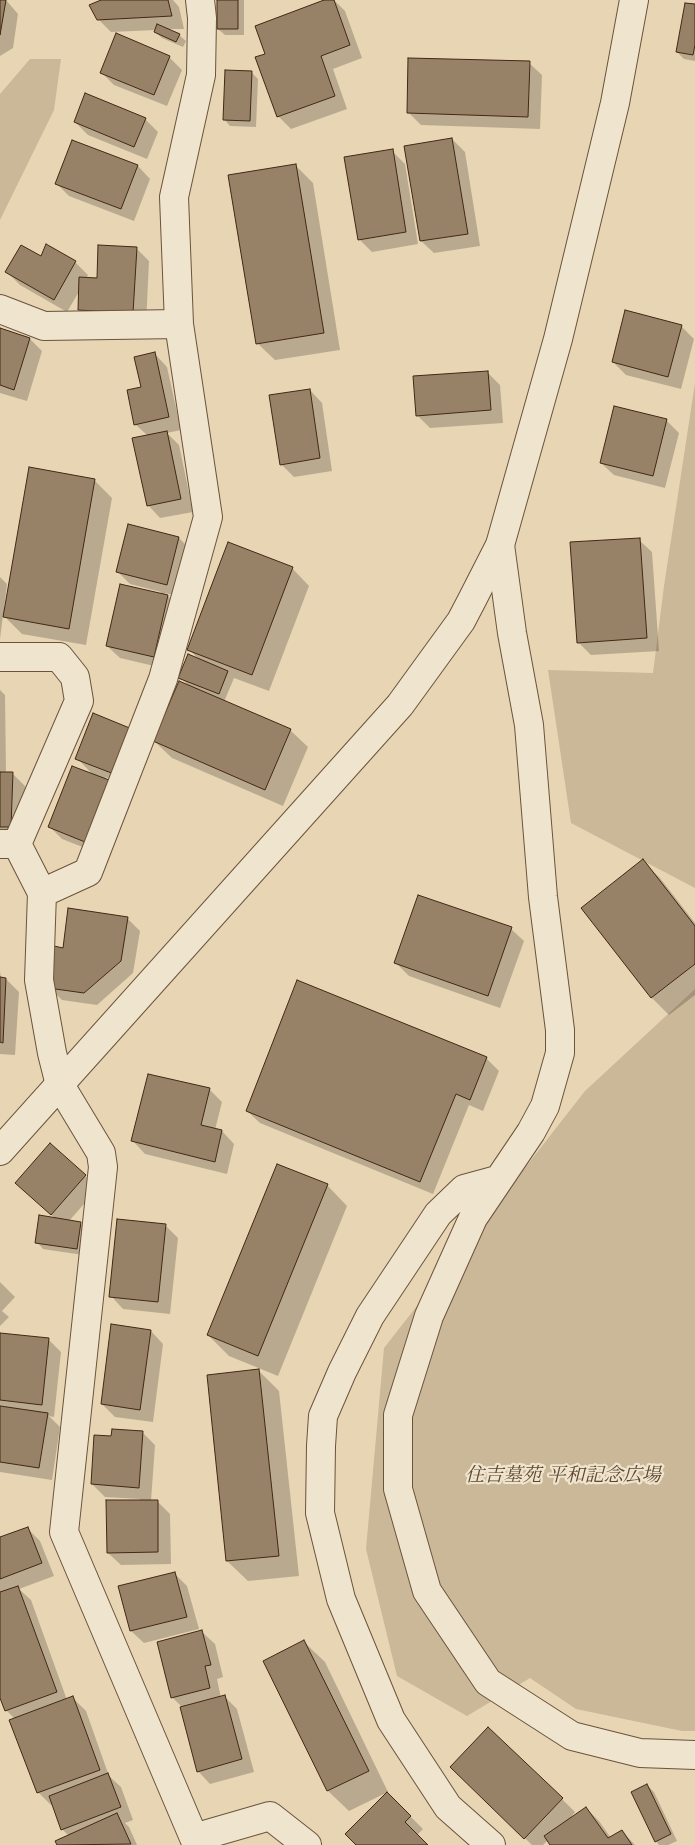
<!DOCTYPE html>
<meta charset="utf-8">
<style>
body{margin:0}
canvas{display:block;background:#e7d5b3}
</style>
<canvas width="695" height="1845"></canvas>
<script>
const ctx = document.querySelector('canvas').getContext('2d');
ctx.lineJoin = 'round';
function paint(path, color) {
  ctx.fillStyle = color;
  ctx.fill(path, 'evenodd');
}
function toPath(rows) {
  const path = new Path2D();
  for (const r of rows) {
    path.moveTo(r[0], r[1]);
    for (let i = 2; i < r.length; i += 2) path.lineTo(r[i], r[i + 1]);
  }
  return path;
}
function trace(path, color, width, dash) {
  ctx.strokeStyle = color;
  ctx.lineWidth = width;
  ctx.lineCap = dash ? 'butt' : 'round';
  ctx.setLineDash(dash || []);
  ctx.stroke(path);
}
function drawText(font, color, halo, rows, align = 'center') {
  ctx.font = font + ' "Old Standard TT","Noto Serif JP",serif';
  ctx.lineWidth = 4.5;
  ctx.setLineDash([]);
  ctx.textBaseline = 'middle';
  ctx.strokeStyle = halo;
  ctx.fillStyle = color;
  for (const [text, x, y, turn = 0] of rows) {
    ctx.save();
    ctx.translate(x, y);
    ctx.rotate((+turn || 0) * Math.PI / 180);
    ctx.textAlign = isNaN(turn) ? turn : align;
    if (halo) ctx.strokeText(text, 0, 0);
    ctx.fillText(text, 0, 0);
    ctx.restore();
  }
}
paint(toPath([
 [30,59,61,59,54,110,0,220,0,94],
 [695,383,695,888,571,823,548,670,653,673,664,586],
 [695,989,695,1731,682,1731,576,1709,530,1678,467,1716,397,1676,366,1549,384,1348,585,1091]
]), '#cbb898');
paint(toPath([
 [0,0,6,0,18,14,13,48,0,56],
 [104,0,173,0,179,7,184,29,166,29,179,35,186,41,183,47,162,38,155,32,156,30,111,32,98,19],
 [218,0,244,0,244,35,225,35,218,29],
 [328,0,334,0,345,11,362,58,333,69,347,109,291,129,278,116,266,54],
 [695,6,695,61,684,59,677,52],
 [169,57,182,70,167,106,114,85,101,72],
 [529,63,542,75,540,129,421,125,408,112],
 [251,72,258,79,256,127,230,126,224,119],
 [145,119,158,132,147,159,88,135,75,122],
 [452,139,465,152,480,246,434,253,421,241],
 [72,141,138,166,150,179,134,221,69,196,56,183],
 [392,151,405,164,418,244,372,252,359,239],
 [295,165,313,183,340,350,275,360,257,343],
 [136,248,149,261,146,325,92,322,79,309,80,290,67,312,20,285,7,272,41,257,75,262,88,275,86,279,98,279],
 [681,326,694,339,681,389,626,375,613,362],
 [0,329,30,339,42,351,27,401,0,393],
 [155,354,167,367,181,430,167,433,179,445,193,512,160,518,148,505,148,436,135,424,142,388],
 [487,372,500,385,503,423,430,428,417,415],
 [310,390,322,403,332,471,294,477,281,464],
 [666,420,679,433,665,488,614,475,601,463],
 [94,480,112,498,86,645,22,634,3,615,0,639,0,577,7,584,4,609,6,610],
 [129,526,179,538,192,551,180,597,165,593,181,609,167,669,120,658,107,646,161,592,130,584,117,571],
 [639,540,652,552,659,651,591,655,578,642],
 [292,568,309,586,269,691,234,678,224,702,290,730,308,747,283,806,172,758,154,741,190,687,180,677,200,661,189,649],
 [0,690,5,695,6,773,12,773,25,786,24,839,0,839],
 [94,715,127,786,105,777,121,794,98,853,62,839,50,827,93,775,77,758],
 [642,861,660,878,695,923,695,995,669,1015,652,998,582,908],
 [127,918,140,931,133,973,97,1005,62,1000,49,987,64,949],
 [511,929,524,941,500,1008,409,976,396,963],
 [0,971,1,979,6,979,19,992,15,1055,0,1054],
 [486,1058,499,1071,483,1111,469,1105,433,1194,260,1123,247,1111],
 [209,1089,222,1102,215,1130,222,1131,234,1144,227,1174,145,1154,133,1141],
 [85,1176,98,1188,69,1221,80,1223,87,1229,83,1255,43,1249,37,1242,56,1219,30,1196],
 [327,1185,347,1206,278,1376,229,1356,208,1335],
 [165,1225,178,1238,170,1314,123,1309,111,1296],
 [0,1282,15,1297,2,1311,9,1317,0,1326],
 [151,1331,163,1344,153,1422,115,1417,102,1404],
 [0,1334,49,1340,61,1352,54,1417,49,1416,60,1427,52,1480,0,1472],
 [259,1371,279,1391,299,1576,248,1581,227,1561],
 [142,1432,155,1445,151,1501,157,1501,170,1514,171,1564,121,1565,108,1553,140,1499,105,1497,92,1484,112,1437],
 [27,1528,40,1541,54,1576,19,1589,31,1600,67,1700,73,1698,86,1711,109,1776,121,1787,133,1820,125,1823,129,1827,137,1845,58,1845,56,1841,69,1836,62,1829,53,1804,51,1805,38,1792,15,1719,6,1710,0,1695,0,1538],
 [174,1573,187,1586,199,1629,144,1643,131,1631,120,1587],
 [202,1632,215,1644,223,1677,217,1679,221,1698,225,1697,237,1709,254,1772,210,1784,198,1771,182,1707,172,1697],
 [304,1642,325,1662,388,1792,349,1811,328,1791,265,1661],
 [464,1780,562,1799,575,1812,567,1822,586,1808,599,1821,611,1838,622,1831,635,1845,551,1845,548,1840,543,1845,532,1845],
 [647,1785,654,1792,677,1841,668,1845,659,1845,656,1841],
 [387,1793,423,1829,417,1835,426,1845,358,1845]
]), '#0003');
const building = toPath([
 [0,0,6,0,0,35,0,0],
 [101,0,168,0,172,16,97,20,89,5,101,0],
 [217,0,238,0,238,29,217,29,217,0],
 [324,0,334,0,350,45,321,56,335,96,277,117,255,57,265,54,255,26,324,0],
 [685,3,695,4,695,45,693,55,676,52,685,3],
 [157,24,180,34,176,42,154,32,157,24],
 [116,33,170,56,154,95,100,73,116,33],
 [408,58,530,61,528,117,407,113,408,58],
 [225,70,252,71,250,121,223,120,225,70],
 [85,93,146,118,134,147,74,122,85,93],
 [452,138,468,234,420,241,404,146,452,138],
 [72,140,138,165,121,209,55,184,72,140],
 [393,149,406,232,358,240,344,157,393,149],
 [296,164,324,333,256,344,228,175,296,164],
 [46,244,76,261,54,300,5,272,21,245,41,256,46,244],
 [98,245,137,247,133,313,78,310,79,277,97,278,98,245],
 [625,310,682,325,668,377,612,362,625,310],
 [0,328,30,338,14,390,0,385,0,328],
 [155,352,169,417,134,425,127,390,141,387,134,357,155,352],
 [488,371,491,410,416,416,413,376,488,371],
 [310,389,320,458,280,465,269,395,310,389],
 [614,406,667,419,653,476,600,463,614,406],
 [167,431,181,499,147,506,132,438,167,431],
 [29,467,95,479,69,629,3,617,29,467],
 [128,524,179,537,167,585,116,572,128,524],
 [640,538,647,638,577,643,570,542,640,538],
 [228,542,293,567,252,675,187,650,228,542],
 [120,584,168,595,154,657,106,646,120,584],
 [188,654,228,671,219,694,178,678,188,654],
 [179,681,291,729,265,790,153,741,179,681],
 [93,713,132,729,114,774,75,759,93,713],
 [72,766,109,780,85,842,48,827,72,766],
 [0,772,13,772,11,827,0,827,0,772],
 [643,859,695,926,695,964,651,998,581,908,643,859],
 [418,895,512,927,488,996,394,963,418,895],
 [68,908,128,917,121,961,84,993,48,988,54,946,63,948,68,908],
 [0,977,6,978,3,1043,0,1042,0,977],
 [297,980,487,1057,470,1100,456,1094,420,1182,246,1111,297,980],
 [148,1074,210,1088,201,1125,222,1130,215,1162,131,1141,148,1074],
 [50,1143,86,1175,51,1215,15,1183,50,1143],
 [277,1164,328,1184,258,1356,207,1335,277,1164],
 [39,1215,81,1222,77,1249,35,1243,39,1215],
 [117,1219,166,1224,158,1302,109,1297,117,1219],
 [111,1324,151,1330,140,1410,101,1404,111,1324],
 [0,1333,49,1338,42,1405,0,1400,0,1333],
 [259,1369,279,1556,226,1561,207,1375,259,1369],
 [0,1406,48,1413,39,1468,0,1462,0,1406],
 [112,1429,143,1431,139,1488,91,1484,94,1435,111,1436,112,1429],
 [106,1500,158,1500,158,1552,107,1553,106,1500],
 [28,1527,42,1563,0,1579,0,1537,28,1527],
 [175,1572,187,1617,130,1631,118,1586,175,1572],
 [18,1586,57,1692,5,1711,0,1698,0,1592,18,1586],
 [202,1630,211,1665,205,1666,210,1688,171,1698,157,1642,202,1630],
 [304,1640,369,1771,327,1791,263,1661,304,1640],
 [225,1695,242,1759,197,1772,180,1707,225,1695],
 [73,1696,100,1770,37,1793,9,1720,73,1696],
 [488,1727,563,1798,524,1839,450,1767,488,1727],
 [108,1773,121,1807,61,1830,49,1796,108,1773],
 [647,1784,671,1834,655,1842,631,1792,647,1784],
 [387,1792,411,1816,405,1822,428,1845,356,1845,345,1834,387,1792],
 [586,1807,608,1838,622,1830,632,1845,550,1845,544,1836,586,1807],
 [117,1813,131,1844,57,1845,55,1841,117,1813]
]);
paint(building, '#988267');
trace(building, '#422814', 1);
const minor = toPath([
 [200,0,202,18,201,75,174,197,179,324,208,517,163,679,88,872,42,893,39,980,52,1053,60,1085,101,1153,103,1167,64,1532,194,1838,270,1816,307,1845],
 [0,309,44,326,179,324],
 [500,545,512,633,529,725,543,897,560,1030,560,1053,545,1106,531,1132,473,1218,429,1316,398,1415,398,1489,427,1591,488,1682,572,1736,640,1753,695,1755],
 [0,657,59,657,75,677,79,701,17,844],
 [0,844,17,844,42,893],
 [491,1845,448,1807,391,1720,341,1599,320,1513,321,1446,323,1416,342,1372,370,1316,438,1214,464,1189,497,1180]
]);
const tertiary = toPath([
 [0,1151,400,705,461,621,472,600,500,545,558,339,615,103,634,0]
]);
trace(minor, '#6b533c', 30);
trace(tertiary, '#6b533c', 30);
trace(minor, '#efe4ce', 28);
trace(tertiary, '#efe4ce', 28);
drawText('italic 19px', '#5d452e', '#efe4ce', [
 ["住吉墓苑 平和記念広場",563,1476]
]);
</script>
